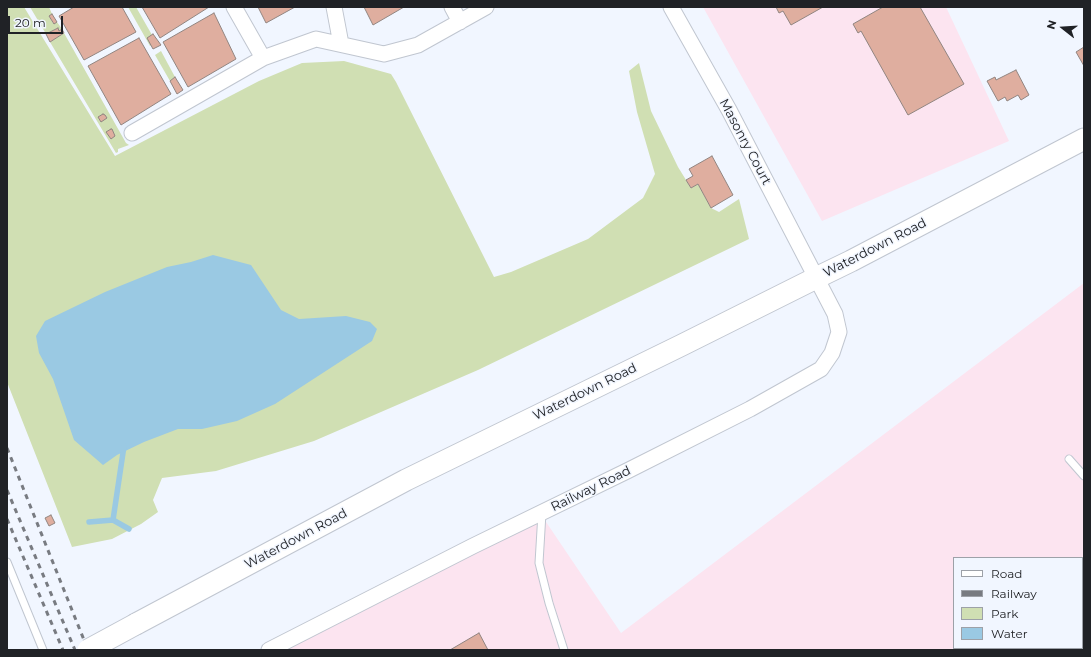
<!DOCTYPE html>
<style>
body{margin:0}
#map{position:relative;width:1091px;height:657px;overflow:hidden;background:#f1f6ff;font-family:Montserrat,sans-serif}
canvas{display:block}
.frame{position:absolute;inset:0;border:8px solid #202226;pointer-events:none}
.legend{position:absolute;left:953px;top:557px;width:130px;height:92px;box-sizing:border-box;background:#f1f6ff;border:1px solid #9da1a8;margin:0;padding:5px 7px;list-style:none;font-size:12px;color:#202226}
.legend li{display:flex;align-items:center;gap:8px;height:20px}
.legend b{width:20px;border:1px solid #9da1a8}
.north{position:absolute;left:1043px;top:8px;width:40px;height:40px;-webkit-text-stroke:3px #f1f6ff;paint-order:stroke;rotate:287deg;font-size:11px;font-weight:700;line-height:16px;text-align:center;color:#202226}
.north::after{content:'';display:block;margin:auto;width:14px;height:18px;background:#202226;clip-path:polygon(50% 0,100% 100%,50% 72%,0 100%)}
.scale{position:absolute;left:8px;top:16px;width:55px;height:18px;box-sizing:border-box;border:2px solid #202226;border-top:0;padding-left:5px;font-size:12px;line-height:14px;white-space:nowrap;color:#202226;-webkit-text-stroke:3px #f1f6ff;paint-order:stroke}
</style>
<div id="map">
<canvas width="1091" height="657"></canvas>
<div class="frame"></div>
<ul class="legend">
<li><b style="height:5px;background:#fff"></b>Road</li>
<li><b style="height:5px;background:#787b81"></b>Railway</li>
<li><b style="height:11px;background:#d0dfb3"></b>Park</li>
<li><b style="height:11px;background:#9ac9e3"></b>Water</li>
</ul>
<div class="north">N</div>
<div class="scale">20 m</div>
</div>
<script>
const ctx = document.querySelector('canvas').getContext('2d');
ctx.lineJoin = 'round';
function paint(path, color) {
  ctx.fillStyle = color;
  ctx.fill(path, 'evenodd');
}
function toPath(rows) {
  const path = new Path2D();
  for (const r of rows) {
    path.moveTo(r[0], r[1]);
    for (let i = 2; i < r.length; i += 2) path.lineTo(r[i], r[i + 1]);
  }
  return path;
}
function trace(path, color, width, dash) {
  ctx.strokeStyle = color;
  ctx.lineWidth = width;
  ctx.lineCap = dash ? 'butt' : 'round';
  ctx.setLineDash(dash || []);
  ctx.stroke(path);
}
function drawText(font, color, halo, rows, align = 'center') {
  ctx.font = font + ' Montserrat,sans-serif';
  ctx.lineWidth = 3;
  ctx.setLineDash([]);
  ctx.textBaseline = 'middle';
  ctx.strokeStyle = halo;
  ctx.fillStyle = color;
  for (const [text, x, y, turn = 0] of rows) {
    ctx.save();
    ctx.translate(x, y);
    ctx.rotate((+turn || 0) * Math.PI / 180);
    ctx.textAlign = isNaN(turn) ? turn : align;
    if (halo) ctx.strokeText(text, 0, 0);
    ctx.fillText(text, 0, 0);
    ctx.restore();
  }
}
paint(toPath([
 [703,7,946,7,1009,141,822,221],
 [1084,283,1084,650,275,650,542,516,621,633],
 [954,558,1082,558,1082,648,954,648]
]), '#fce4f0');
paint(toPath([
 [7,7,24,7,115,156,259,81,302,63,344,61,391,74,396,82,494,277,511,272,588,239,643,198,655,174,637,112,629,71,639,63,651,111,678,167,691,188,698,184,711,208,719,212,739,199,749,239,478,370,314,441,216,471,162,478,153,500,158,512,141,524,112,539,72,547,7,382],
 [30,7,49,7,52,14,49,16,53,23,57,22,62,29,59,31,58,28,46,34],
 [128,7,136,7,152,35,152,45,150,46],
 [64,33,126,143,129,145,118,149,118,152,116,153,50,42],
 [161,51,175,77,170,81,155,55]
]), '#d0dfb3');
paint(toPath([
 [213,255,251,265,281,310,299,319,346,316,370,322,377,329,372,341,275,404,237,421,202,429,178,429,144,442,117,455,103,465,74,440,53,379,39,353,36,336,45,321,105,292,167,267,191,262]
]), '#9ac9e3');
trace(toPath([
 [113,520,124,446],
 [89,522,113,520,129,529]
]), '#9ac9e3', 5.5);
const building = toPath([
 [74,7,122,7,136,32,84,60,59,16,74,7],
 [142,7,209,7,160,38,142,7],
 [258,7,295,7,266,23,258,7],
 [364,7,404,7,373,25,364,7],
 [776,7,823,7,791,25,783,11,779,13,776,7],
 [883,7,920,7,964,84,908,115,861,31,858,33,853,24,883,7],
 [214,13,236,59,188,87,163,42,214,13],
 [52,14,57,22,54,24,49,16,52,14],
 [58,28,59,31,62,29,64,33,50,42,46,34,58,28],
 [153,34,161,45,153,49,147,38,153,34],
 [139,38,171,94,121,125,88,66,139,38],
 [1084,47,1084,66,1076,52,1084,47],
 [1016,70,1029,95,1021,100,1018,95,1007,101,1005,97,998,101,987,81,995,77,996,80,1016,70],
 [175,77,183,90,177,94,170,81,175,77],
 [103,114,105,115,107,118,101,122,98,117,103,114],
 [111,129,112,129,115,136,111,139,106,132,111,129],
 [712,156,733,195,711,208,698,184,691,188,686,180,693,176,689,169,712,156],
 [51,515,55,523,49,526,45,518,51,515],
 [479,633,488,650,450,650,479,633]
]);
paint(building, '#dfae9f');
trace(building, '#918581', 1);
const service = toPath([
 [1069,459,1084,476],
 [542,513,539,563,549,603,564,650],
 [7,562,43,650]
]);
const minor = toPath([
 [234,7,263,58],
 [334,7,341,44],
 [452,7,460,22],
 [132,133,263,58,316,39,384,54,418,45,486,7],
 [269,650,473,546,627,471,750,409,821,369,832,353,839,332,835,314,729,110,671,7]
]);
const secondary = toPath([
 [136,624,406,480,682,345,816,278,851,261,1084,139]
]);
trace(service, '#c0c6d0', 9);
trace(minor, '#c0c6d0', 17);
trace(secondary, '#c0c6d0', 23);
trace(service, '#fff', 7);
trace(minor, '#fff', 15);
trace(secondary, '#fff', 21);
trace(toPath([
 [7,448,88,650],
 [7,490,75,650],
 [7,519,63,650]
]), '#787b81', 3, [5, 5]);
const secondaryBridge = toPath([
 [88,650,136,624]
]);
trace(secondaryBridge, '#c0c6d0', 23, []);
trace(secondaryBridge, '#fff', 21);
drawText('13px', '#202226', '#f1f6ff', [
 ["Masonry Court",745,142,62],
 ["Waterdown Road",875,248,-27],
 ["Waterdown Road",585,392,-26],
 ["Railway Road",591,489,-26],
 ["Waterdown Road",296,539,-28]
]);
</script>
